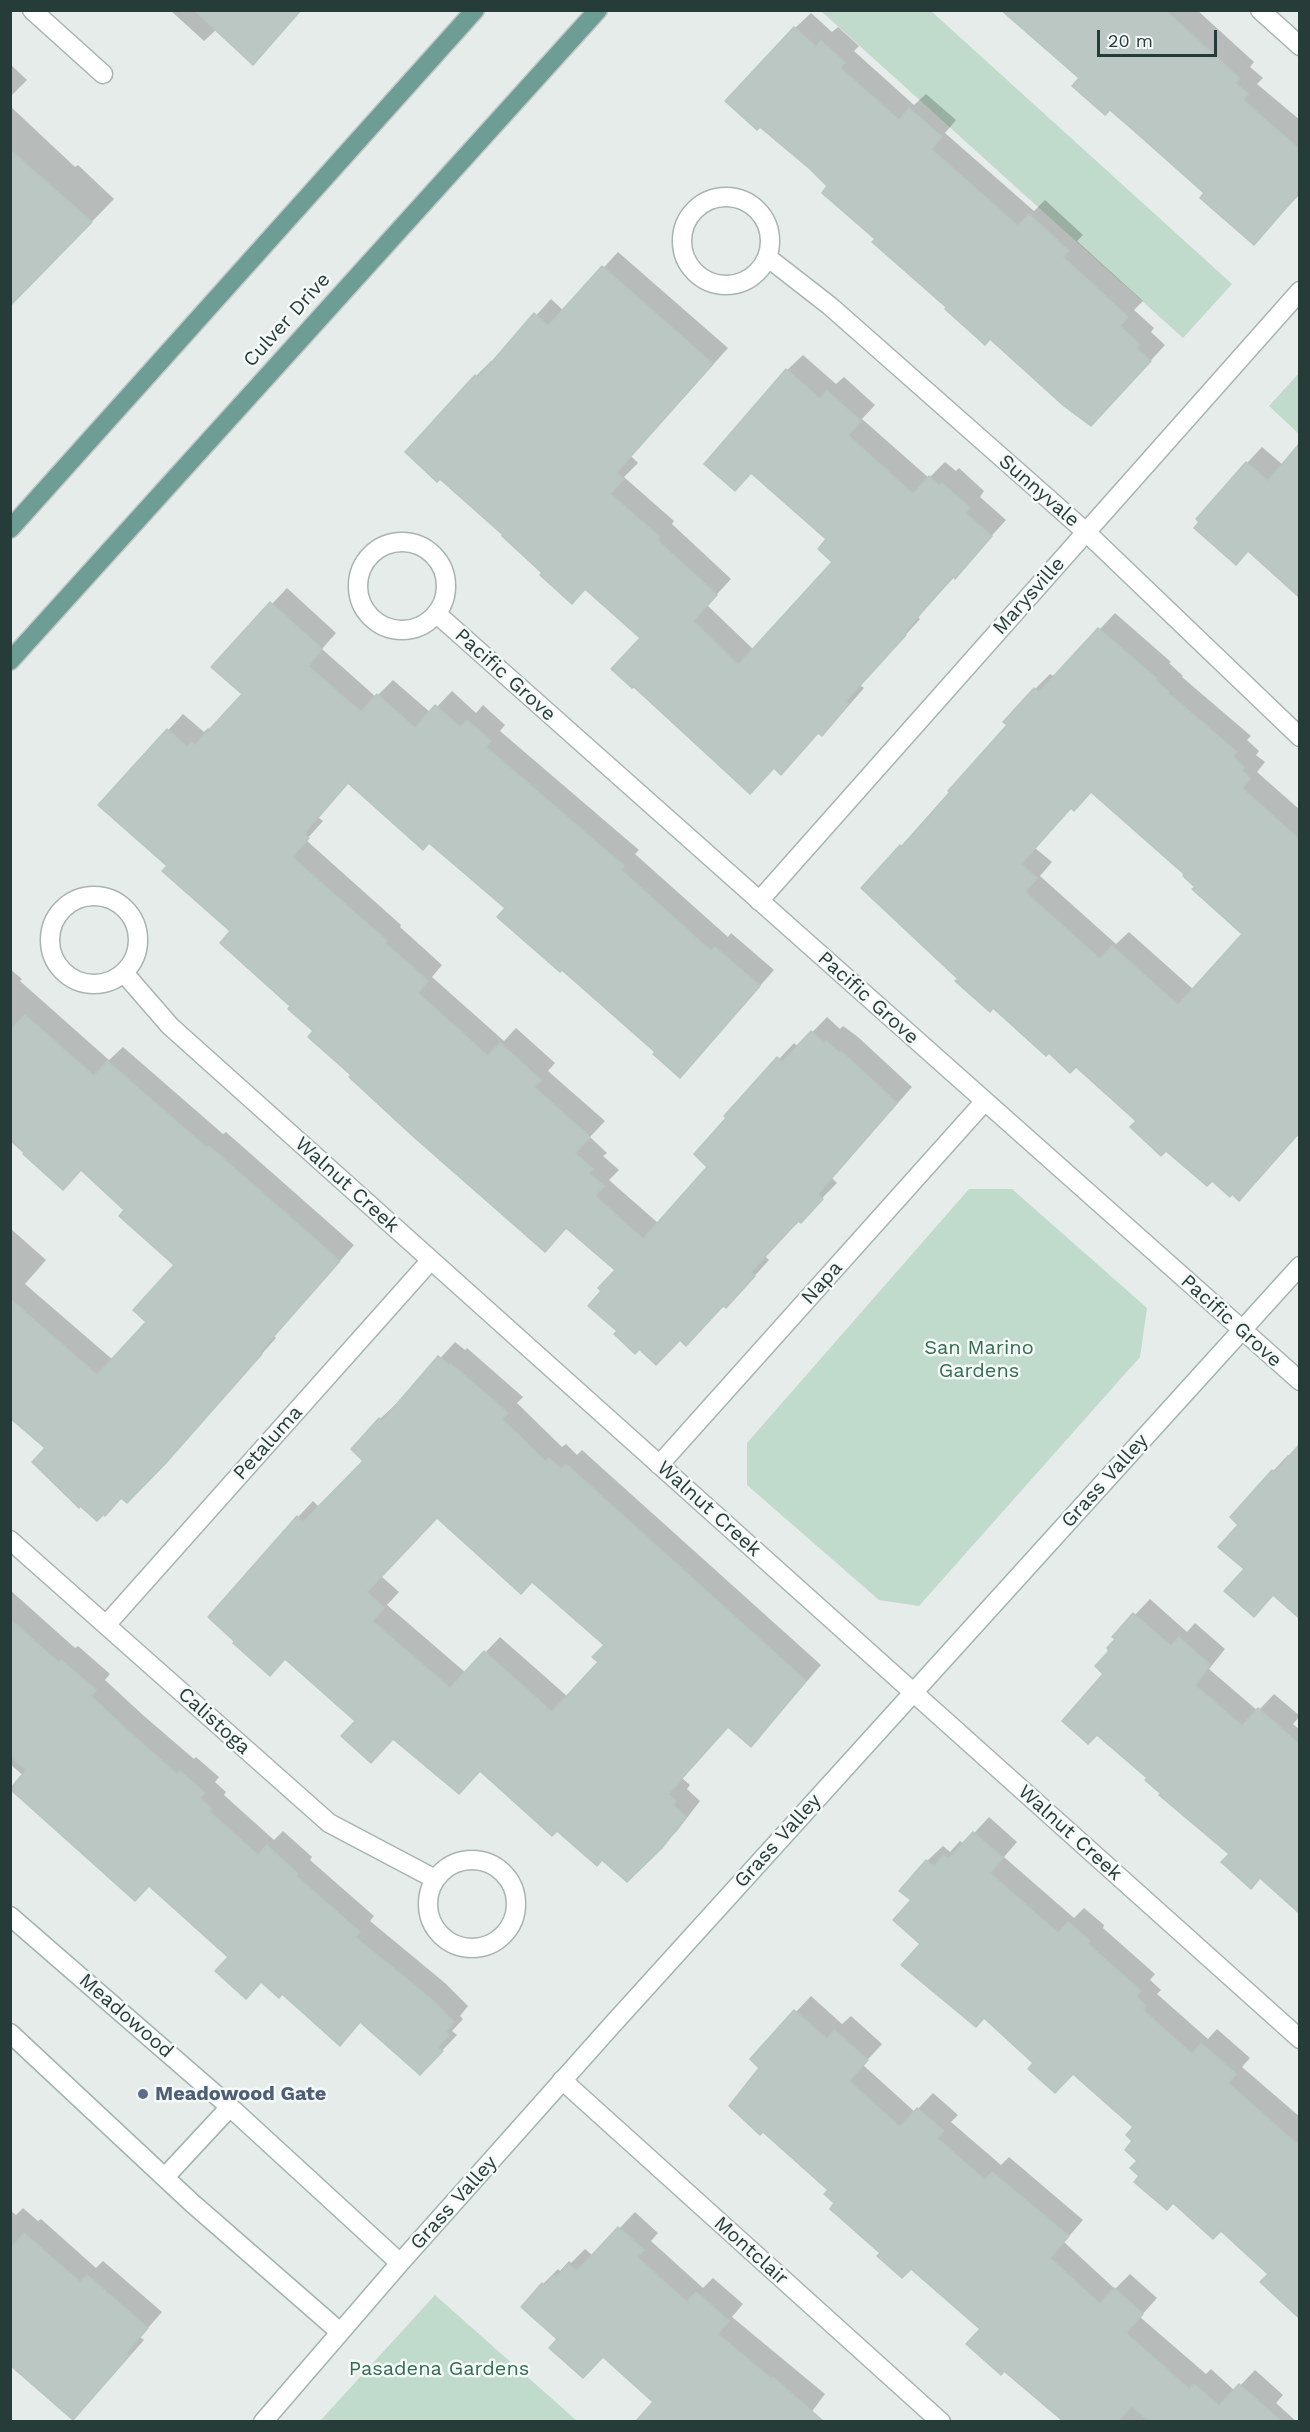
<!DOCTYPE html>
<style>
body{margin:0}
#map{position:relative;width:1310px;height:2432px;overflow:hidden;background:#e5ecea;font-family:"Work Sans",sans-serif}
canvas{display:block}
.frame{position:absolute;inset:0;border:12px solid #263c39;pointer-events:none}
.scale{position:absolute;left:1097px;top:30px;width:120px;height:27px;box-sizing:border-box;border:3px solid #263c39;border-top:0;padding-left:8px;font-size:18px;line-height:21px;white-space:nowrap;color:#263c39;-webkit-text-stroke:4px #f5f9f7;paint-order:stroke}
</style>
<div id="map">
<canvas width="1310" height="2432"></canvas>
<div class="frame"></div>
<div class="scale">20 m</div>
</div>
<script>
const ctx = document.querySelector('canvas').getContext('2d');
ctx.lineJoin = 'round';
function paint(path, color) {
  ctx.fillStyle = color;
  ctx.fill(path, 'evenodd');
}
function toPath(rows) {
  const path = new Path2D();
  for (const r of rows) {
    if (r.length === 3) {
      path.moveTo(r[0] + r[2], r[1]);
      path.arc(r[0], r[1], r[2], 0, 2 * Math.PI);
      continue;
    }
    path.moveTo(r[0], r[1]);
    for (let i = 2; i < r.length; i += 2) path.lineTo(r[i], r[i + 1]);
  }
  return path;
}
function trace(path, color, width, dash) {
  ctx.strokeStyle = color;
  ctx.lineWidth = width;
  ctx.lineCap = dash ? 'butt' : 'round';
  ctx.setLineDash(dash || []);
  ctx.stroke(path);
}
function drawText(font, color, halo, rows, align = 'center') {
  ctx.font = font + ' "Work Sans",sans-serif';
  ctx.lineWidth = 5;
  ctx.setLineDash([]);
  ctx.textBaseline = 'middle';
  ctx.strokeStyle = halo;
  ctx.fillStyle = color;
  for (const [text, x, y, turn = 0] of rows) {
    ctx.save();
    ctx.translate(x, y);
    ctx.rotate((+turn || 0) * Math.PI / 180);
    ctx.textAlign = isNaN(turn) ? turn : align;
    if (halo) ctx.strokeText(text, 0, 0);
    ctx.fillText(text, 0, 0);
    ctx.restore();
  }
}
paint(toPath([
 [821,11,931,11,1232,284,1183,338],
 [1299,373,1299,434,1269,406],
 [969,1189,1012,1189,1147,1308,1140,1357,919,1606,879,1600,747,1485,747,1443],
 [435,2295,577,2421,320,2421]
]), '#c0dbcb');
paint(toPath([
 [170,10,302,10,253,62,217,29,204,41],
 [1003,10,1197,10,1254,62,1250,67,1263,78,1257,84,1300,120,1300,194,1254,243,1206,193,1081,78],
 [811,13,832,32,838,27,859,46,854,51,914,105,926,94,956,120,945,133,1034,211,1045,200,1083,235,1077,241,1143,301,1134,310,1154,328,1151,332,1165,345,1106,409,948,307,877,239,829,186,795,28],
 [10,64,27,80,10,97],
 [10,106,75,167,78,165,114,199,38,277,10,295],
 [618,252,728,348,631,456,638,463,624,477,674,521,672,524,731,579,707,605,754,650,834,561,787,370,803,355,836,384,844,377,875,405,862,419,929,478,945,462,956,471,959,468,984,491,980,497,1006,520,918,617,920,619,860,685,864,688,837,719,821,734,819,732,774,767,642,637,586,588,544,573,476,376,491,361,493,363,551,299,564,311],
 [1262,447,1283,465,1300,447,1300,595,1249,550,1247,463],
 [287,588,336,633,322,649,376,697,393,680,431,713,452,691,476,713,483,705,505,725,500,731,639,850,635,854,728,937,731,933,774,970,695,1060,657,1052,507,908,430,841,349,782,318,817,323,821,306,840,401,925,400,927,442,965,432,977,504,1041,516,1028,555,1063,548,1071,605,1121,590,1137,607,1153,603,1156,619,1170,609,1180,658,1223,709,1166,728,1118,726,1116,794,1043,798,1047,827,1017,840,1029,843,1026,858,1037,912,1087,832,1178,837,1183,765,1256,769,1260,741,1291,680,1338,619,1330,617,1270,567,1227,545,1250,353,1075,292,1006,232,931,169,865,100,805,183,714,204,732,208,728,211,730,244,694,213,667],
 [1115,613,1171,662,1169,663,1183,676,1182,677,1251,736,1247,740,1259,751,1256,755,1265,762,1257,772,1300,810,1300,1094,1296,1098,1300,1101,1298,1107,1300,1108,1300,1133,1255,1183,1138,1120,1076,1065,960,978,901,846,1009,725,1035,689,1050,674,1055,677],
 [1092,791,1186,874,1244,934,1194,990,1129,932,1116,944,1040,876,1052,862,1035,848,1071,807],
 [10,969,22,979,20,981,109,1060,123,1047,223,1134,226,1132,354,1245,274,1336,276,1338,180,1446,122,1496,47,1448,10,1416,10,1228,46,1260,25,1284,113,1360,148,1322,176,1265,126,1210,82,1168,63,1188,10,1141],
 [455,1342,465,1350,467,1348,523,1397,517,1403,562,1447,566,1444,577,1455,582,1450,821,1665,766,1729,729,1726,682,1778,690,1785,687,1789,700,1801,677,1831,627,1880,602,1858,557,1829,481,1769,357,1721,286,1658,236,1641,210,1617,298,1517,313,1501,319,1507,365,1461,380,1419,396,1404,397,1406],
 [437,1516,532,1580,606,1644,600,1661,568,1697,500,1637,466,1673,387,1605,399,1592,381,1576],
 [1300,1449,1300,1616,1274,1594,1254,1615,1240,1524,1273,1471,1288,1455,1291,1457],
 [10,1590,75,1648,78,1646,110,1674,105,1680,144,1716,194,1759,196,1757,219,1777,215,1782,226,1792,224,1795,274,1840,283,1831,312,1857,310,1860,374,1916,370,1921,445,1983,468,2006,460,2016,463,2019,452,2031,457,2035,436,2057,362,2021,340,2043,282,1992,230,1956,10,1764],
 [1150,1599,1187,1632,1195,1623,1225,1649,1209,1669,1258,1711,1274,1694,1300,1716,1293,1724,1300,1730,1300,1911,1163,1793,1106,1674,1117,1639,1114,1637],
 [989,1817,1017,1842,1004,1857,1074,1918,1084,1908,1104,1925,1103,1928,1155,1974,1150,1980,1161,1990,1157,1994,1208,2039,1217,2029,1250,2058,1242,2067,1300,2117,1300,2297,1289,2307,1270,2274,1221,2229,1173,2202,1141,2176,1134,2141,1135,2127,1074,2072,1035,2062,984,2017,935,1990,933,1992,903,1965,923,1944,913,1900,927,1861,943,1846,950,1852,960,1841,964,1844],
 [811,1996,842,2024,851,2016,882,2044,863,2065,915,2112,933,2093,958,2115,951,2122,1001,2165,1009,2157,1083,2220,1064,2242,1115,2289,1130,2274,1157,2298,1140,2317,1206,2374,1211,2369,1235,2391,1255,2370,1283,2395,1276,2403,1297,2422,1073,2422,1004,2370,982,2329,911,2267,882,2253,837,2203,761,2068,752,2059],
 [23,2208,38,2221,41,2219,96,2268,103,2261,162,2312,140,2337,144,2340,88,2403,10,2363,10,2210,16,2215],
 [635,2212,658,2233,651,2241,703,2288,713,2278,743,2304,732,2317,825,2394,804,2422,638,2422,656,2401,603,2355,560,2339,543,2284,558,2269,560,2271,569,2261,571,2263,585,2249,593,2256]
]), '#0003');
const building = toPath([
 [194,10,301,10,253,65,194,10],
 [1001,10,1165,10,1239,78,1235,83,1248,94,1243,100,1299,149,1299,193,1254,245,1200,198,1204,193,1132,129,1110,110,1105,115,1072,86,1079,78,1001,10],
 [794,27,816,47,821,41,845,63,840,68,899,120,909,108,942,137,931,149,1018,226,1029,214,1069,251,1063,257,1128,317,1120,326,1140,345,1136,348,1151,361,1091,426,1064,406,990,339,985,345,945,309,946,307,872,242,875,239,822,193,827,186,810,169,760,127,757,130,725,101,794,27],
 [10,150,92,222,10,306,10,150],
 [602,266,713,364,616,473,624,479,610,494,660,537,657,540,717,595,693,621,738,665,832,562,818,549,826,539,751,473,735,491,704,464,786,369,820,399,827,391,861,421,848,435,913,494,929,476,940,486,942,483,970,508,965,513,992,536,955,579,953,576,904,633,906,635,846,701,849,704,822,736,818,733,781,775,774,768,750,794,634,687,632,688,611,669,640,638,585,589,572,604,540,575,542,573,502,536,503,535,440,479,437,482,405,452,475,375,478,378,534,313,548,326,602,266],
 [1299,444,1299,597,1248,551,1236,565,1194,528,1199,522,1196,519,1246,462,1268,481,1299,444],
 [270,602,322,649,308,666,361,712,377,694,415,728,435,705,460,727,467,720,491,741,486,747,624,866,621,870,711,951,715,947,760,986,680,1078,653,1054,655,1052,562,970,560,972,497,917,505,908,429,843,423,850,348,783,304,834,309,838,292,857,387,941,385,943,428,981,418,993,488,1056,500,1043,541,1080,534,1087,590,1137,575,1153,593,1169,589,1173,604,1186,595,1196,643,1239,707,1167,694,1154,726,1118,724,1116,777,1057,782,1062,811,1031,824,1043,826,1041,840,1053,841,1051,897,1103,818,1194,823,1199,801,1223,798,1221,751,1272,755,1276,726,1308,723,1306,686,1346,680,1340,656,1365,639,1349,635,1354,614,1334,617,1331,588,1306,601,1291,598,1288,615,1270,566,1228,545,1252,415,1138,349,1077,351,1075,308,1037,313,1031,288,1009,290,1006,220,943,230,931,162,871,167,866,98,805,167,729,187,747,192,742,195,745,242,694,211,667,270,602],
 [1098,628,1156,678,1155,680,1169,692,1168,693,1237,752,1233,756,1244,767,1242,771,1251,778,1242,788,1299,839,1299,1133,1239,1201,1232,1194,1230,1197,1212,1181,1207,1186,1166,1151,1161,1156,1130,1127,1136,1121,1076,1067,1070,1073,1049,1053,1046,1056,993,1008,990,1012,955,981,958,979,861,888,900,845,902,847,950,792,948,791,1007,725,1003,722,1034,688,1039,692,1098,628],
 [1091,792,1184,874,1183,876,1195,887,1192,889,1242,934,1178,1005,1112,946,1100,959,1025,892,1037,878,1021,864,1071,808,1074,811,1091,792],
 [25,1015,94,1076,107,1061,207,1148,209,1146,340,1261,260,1352,262,1354,165,1464,127,1503,121,1498,105,1516,104,1514,97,1521,80,1506,79,1508,32,1462,45,1448,10,1418,10,1299,97,1375,146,1322,133,1310,174,1265,119,1216,124,1210,81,1170,63,1190,23,1154,25,1152,10,1139,10,1031,25,1015],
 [438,1356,449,1365,450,1363,508,1413,502,1419,546,1462,549,1458,561,1469,566,1464,806,1681,751,1747,728,1727,668,1794,676,1801,673,1805,686,1817,662,1848,627,1882,602,1860,597,1866,557,1831,552,1836,480,1771,459,1794,393,1739,371,1763,341,1736,355,1721,285,1659,270,1676,233,1643,234,1641,208,1617,297,1516,303,1522,363,1461,351,1449,379,1418,382,1421,438,1356],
 [437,1518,521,1594,532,1582,604,1645,592,1657,598,1662,552,1712,484,1651,450,1688,372,1621,384,1608,367,1592,437,1518],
 [1299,1445,1299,1618,1273,1595,1254,1617,1224,1591,1244,1569,1218,1547,1238,1525,1230,1517,1272,1470,1275,1472,1299,1445],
 [1133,1613,1171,1646,1179,1637,1210,1665,1195,1685,1242,1726,1258,1708,1299,1744,1299,1913,1260,1878,1251,1889,1221,1862,1229,1854,1159,1795,1161,1794,1145,1780,1147,1778,1097,1735,1088,1744,1062,1721,1103,1674,1095,1666,1109,1651,1107,1648,1115,1639,1112,1637,1133,1613],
 [10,1619,59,1663,61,1660,96,1690,91,1696,128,1731,177,1774,180,1771,205,1793,200,1798,212,1809,209,1811,258,1855,267,1845,298,1874,296,1876,360,1932,355,1937,430,1998,454,2022,445,2032,449,2035,438,2047,443,2051,420,2075,360,2022,340,2046,282,1994,279,1998,261,1982,246,1999,215,1971,228,1957,149,1886,135,1901,10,1789,26,1770,10,1756,10,1619],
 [973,1832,1003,1858,990,1873,1058,1933,1068,1922,1090,1941,1088,1944,1141,1991,1136,1996,1146,2006,1143,2010,1192,2054,1201,2043,1236,2074,1228,2083,1299,2146,1299,2318,1260,2282,1268,2274,1221,2231,1213,2239,1173,2203,1167,2210,1134,2182,1139,2176,1130,2168,1137,2161,1125,2150,1132,2141,1126,2135,1133,2127,1073,2074,1055,2093,1028,2069,1033,2063,984,2018,976,2027,901,1965,920,1944,893,1920,911,1900,899,1891,926,1860,934,1866,944,1855,948,1859,973,1832],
 [794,2010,827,2039,834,2030,868,2060,849,2081,900,2127,917,2108,944,2131,937,2138,985,2180,992,2172,1069,2236,1050,2258,1100,2304,1114,2288,1143,2314,1126,2333,1189,2389,1194,2384,1219,2406,1239,2384,1281,2421,1148,2421,1132,2406,1118,2421,1063,2421,1004,2371,1001,2375,966,2344,980,2329,911,2269,902,2278,877,2256,880,2253,830,2209,834,2203,824,2194,828,2190,763,2132,760,2135,729,2106,759,2068,750,2059,794,2010],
 [618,2227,644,2250,637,2257,687,2302,696,2292,729,2321,718,2334,772,2379,773,2377,823,2421,636,2421,653,2402,603,2357,583,2378,549,2348,557,2339,521,2307,542,2283,544,2286,553,2276,556,2278,568,2264,577,2271,618,2227],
 [24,2233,80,2282,87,2275,148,2328,126,2353,129,2356,73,2420,10,2365,10,2249,24,2233]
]);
paint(building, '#bac7c3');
trace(building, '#b8c5c1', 1.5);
const street = toPath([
 [32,10,103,74],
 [1260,10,1300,46],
 [726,241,44],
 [767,257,830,306,1086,532,1300,737],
 [402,586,44],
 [437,614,1300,1381],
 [94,940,44],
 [759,901,1300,291],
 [124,973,170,1026,1300,2039],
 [659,1465,985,1101],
 [10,1540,329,1823,435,1879],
 [106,1625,431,1260],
 [472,1904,44],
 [562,2080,941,2422]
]);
const secondary = toPath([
 [10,1916,230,2107,400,2263],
 [10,2033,192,2203,340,2332],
 [165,2177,230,2107],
 [263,2422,400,2263,612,2025,1300,1266]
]);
const primary = toPath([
 [10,529,475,10],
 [10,661,598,10]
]);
trace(street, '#a8b4b1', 21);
trace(secondary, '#a1b4af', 21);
trace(primary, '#c2c8c8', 21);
trace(street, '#fff', 18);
trace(secondary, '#fff', 18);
trace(primary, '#6e9d96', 18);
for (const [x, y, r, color] of [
 [143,2094,6,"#5c6f8a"]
]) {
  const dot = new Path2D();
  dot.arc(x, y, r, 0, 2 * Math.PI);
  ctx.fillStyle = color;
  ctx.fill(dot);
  trace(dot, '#f5f9f7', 2);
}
drawText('20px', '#263c39', '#f5f9f7', [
 ["Culver Drive",287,320,-48],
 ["Sunnyvale",1039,491,41],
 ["Marysville",1029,596,-48],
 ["Pacific Grove",505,675,42],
 ["Pacific Grove",868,998,42],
 ["Walnut Creek",347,1185,42],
 ["Napa",822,1283,-48],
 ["Pacific Grove",1231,1321,42],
 ["Petaluma",268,1443,-48],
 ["Grass Valley",1105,1481,-48],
 ["Walnut Creek",709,1509,42],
 ["Calistoga",214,1721,42],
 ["Walnut Creek",1070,1833,42],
 ["Grass Valley",778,1841,-48],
 ["Meadowood",126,2016,41],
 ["Grass Valley",454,2203,-48],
 ["Montclair",751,2251,42]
]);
drawText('20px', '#346e52', '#f5f9f7', [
 ["San Marino",979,1348],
 ["Gardens",979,1371],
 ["Pasadena Gardens",439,2369]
]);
drawText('bold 20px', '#4e5e75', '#f5f9f7', [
 ["Meadowood Gate",155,2094]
], 'left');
</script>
